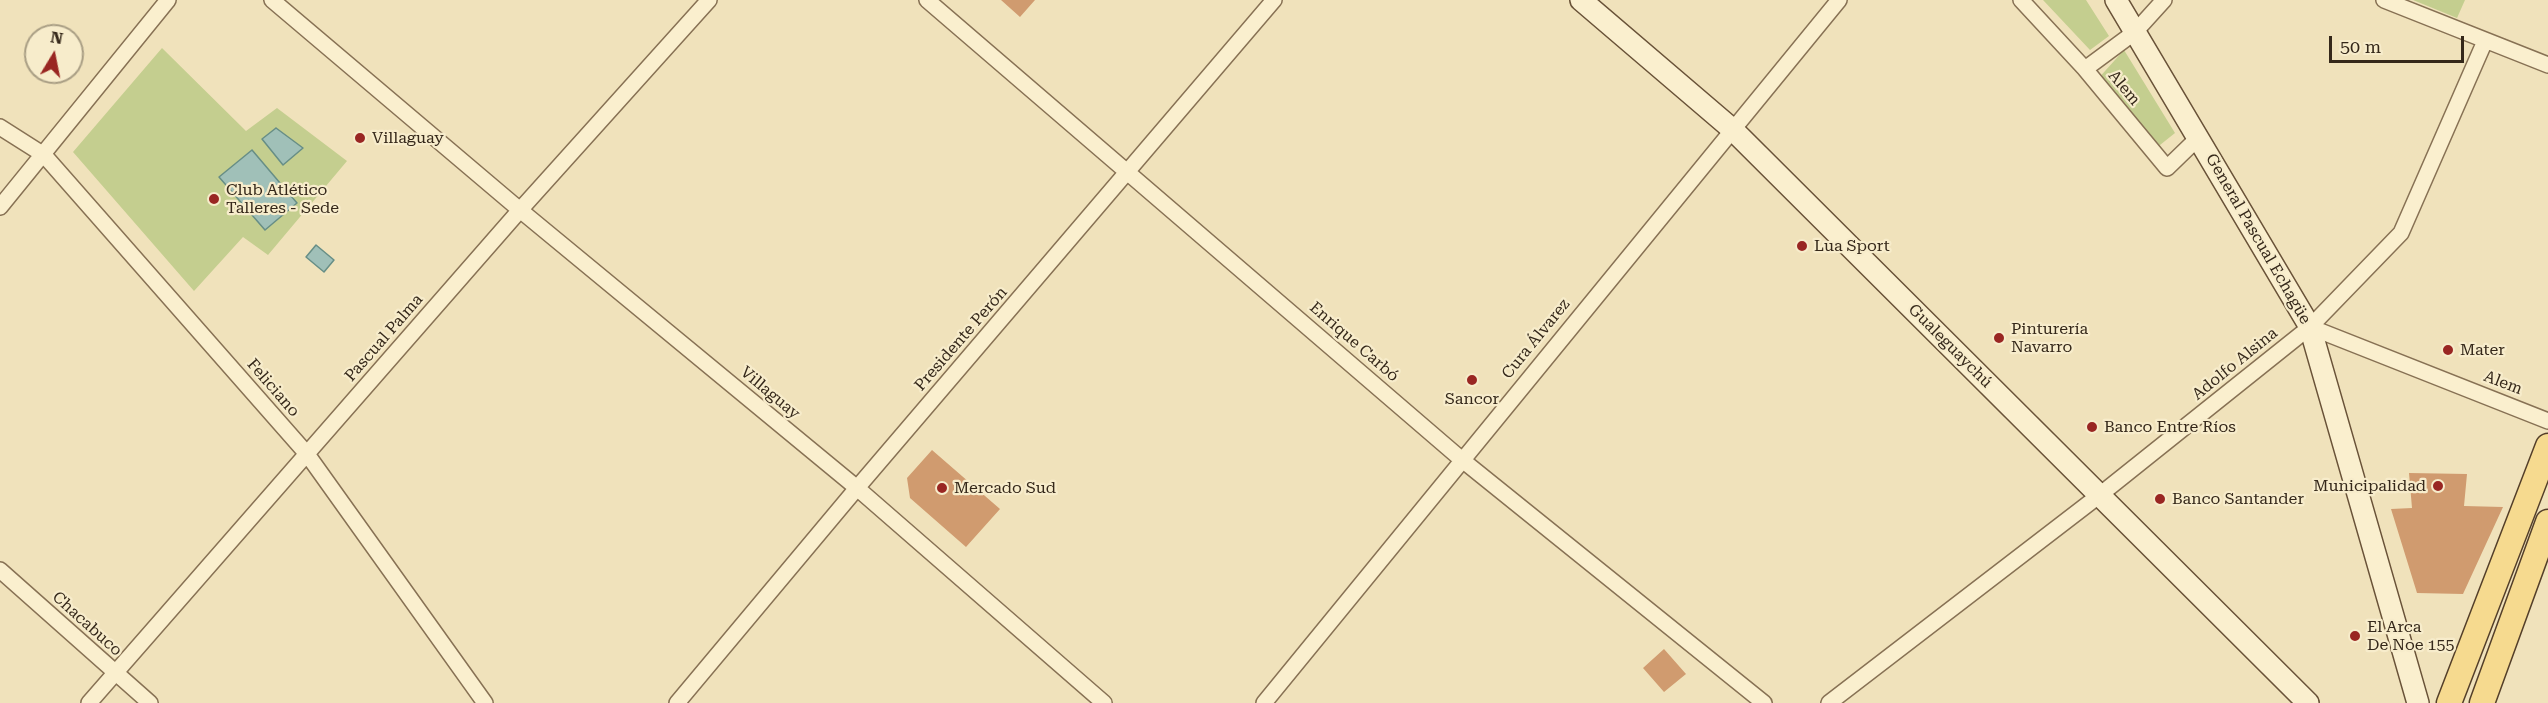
<!DOCTYPE html>
<meta charset="utf-8">
<style>
body{margin:0}
#map{position:relative;width:2548px;height:703px;overflow:hidden;background:#f0e2bb;font-family:"Roboto Serif",serif}
canvas{display:block}
.north{position:absolute;left:24px;top:24px;width:60px;height:60px;box-sizing:border-box;background:#f7eccb;border:2px solid #a99e84;border-radius:50%;rotate:10deg;font-size:16px;font-weight:700;line-height:24px;text-align:center;color:#35281a}
.north::after{content:'';display:block;margin:auto;width:21px;height:27px;background:#992622;clip-path:polygon(50% 0,100% 100%,50% 72%,0 100%)}
.scale{position:absolute;left:2329px;top:36px;width:135px;height:27px;box-sizing:border-box;border:3px solid #35281a;border-top:0;padding-left:8px;font-size:18px;line-height:21px;white-space:nowrap;color:#35281a;-webkit-text-stroke:4px #f7eccb;paint-order:stroke}
</style>
<div id="map">
<canvas width="2548" height="703"></canvas>
<div class="north">N</div>
<div class="scale">50 m</div>
</div>
<script>
const ctx = document.querySelector('canvas').getContext('2d');
ctx.lineJoin = 'round';
function paint(path, color) {
  ctx.fillStyle = color;
  ctx.fill(path, 'evenodd');
}
function toPath(rows) {
  const path = new Path2D();
  for (const r of rows) {
    path.moveTo(r[0], r[1]);
    for (let i = 2; i < r.length; i += 2) path.lineTo(r[i], r[i + 1]);
  }
  return path;
}
function trace(path, color, width, dash) {
  ctx.strokeStyle = color;
  ctx.lineWidth = width;
  ctx.lineCap = dash ? 'butt' : 'round';
  ctx.setLineDash(dash || []);
  ctx.stroke(path);
}
function drawText(font, color, halo, rows, align = 'center') {
  ctx.font = font + ' "Roboto Serif",serif';
  ctx.lineWidth = 4.5;
  ctx.setLineDash([]);
  ctx.textBaseline = 'middle';
  ctx.strokeStyle = halo;
  ctx.fillStyle = color;
  for (const [text, x, y, turn = 0] of rows) {
    ctx.save();
    ctx.translate(x, y);
    ctx.rotate((+turn || 0) * Math.PI / 180);
    ctx.textAlign = isNaN(turn) ? turn : align;
    if (halo) ctx.strokeText(text, 0, 0);
    ctx.fillText(text, 0, 0);
    ctx.restore();
  }
}
paint(toPath([
 [2043,0,2086,0,2109,36,2090,50],
 [2413,0,2465,0,2457,18],
 [162,48,246,131,277,108,347,161,268,255,243,237,194,291,73,152],
 [2124,50,2175,133,2155,149,2096,81]
]), '#c4ce8f');
const water = toPath([
 [276,128,303,148,283,165,262,139,276,128],
 [252,150,297,203,265,230,219,177,252,150],
 [316,245,334,260,324,272,306,257,316,245]
]);
paint(water, '#a0c0b8');
trace(water, '#678e86', 1.5);
paint(toPath([
 [1001,0,1035,0,1020,17],
 [932,450,1000,509,966,547,910,498,907,478],
 [2409,473,2467,474,2464,506,2503,507,2463,594,2417,593,2391,509,2412,508],
 [1664,649,1686,674,1664,692,1643,668]
]), '#d09b6f');
const street = toPath([
 [272,0,520,210,857,488,1104,703],
 [927,0,1461,459,1764,703],
 [2021,0,2085,69,2167,168,2199,137],
 [2384,0,2548,65],
 [2085,69,2135,32,2164,0],
 [0,127,44,155,307,454,485,703],
 [0,207,168,0],
 [2310,327,2548,421],
 [0,570,150,703],
 [89,703,520,210,709,0],
 [677,703,857,488,1274,0],
 [1264,703,1839,0],
 [1829,703,2101,494,2310,327,2401,233,2485,41]
]);
const secondary = toPath([
 [1581,0,1732,129,2308,703],
 [2116,0,2310,327,2418,703]
]);
const primary = toPath([
 [2449,703,2548,446],
 [2482,703,2548,522]
]);
trace(street, '#877154', 18);
trace(secondary, '#695238', 24);
trace(primary, '#543f29', 27);
trace(street, '#faefce', 15);
trace(secondary, '#faefce', 21);
trace(primary, '#f6da8f', 24);
for (const [x, y, r, color] of [
 [360,138,6,"#992622"],
 [214,199,6,"#992622"],
 [1802,246,6,"#992622"],
 [1999,338,6,"#992622"],
 [2448,350,6,"#992622"],
 [1472,380,6,"#992622"],
 [2092,427,6,"#992622"],
 [2438,486,6,"#992622"],
 [942,488,6,"#992622"],
 [2160,499,6,"#992622"],
 [2355,636,6,"#992622"]
]) {
  const dot = new Path2D();
  dot.arc(x, y, r, 0, 2 * Math.PI);
  ctx.fillStyle = color;
  ctx.fill(dot);
  trace(dot, '#f7eccb', 2);
}
drawText('16px', '#35281a', '#f7eccb', [
 ["Alem",2124,88,50],
 ["General Pascual Echagüe",2258,239,60],
 ["Pascual Palma",384,338,-49],
 ["Presidente Perón",961,339,-49],
 ["Cura Álvarez",1536,339,-51],
 ["Enrique Carbó",1354,342,41],
 ["Gualeguaychú",1950,346,45],
 ["Adolfo Alsina",2235,364,-39],
 ["Alem",2503,383,21],
 ["Feliciano",273,388,49],
 ["Villaguay",770,393,40],
 ["Chacabuco",87,624,42]
]);
drawText('16px', '#35281a', '#f7eccb', [
 ["Villaguay",372,138],
 ["Club Atlético",226,190],
 ["Talleres - Sede",226,208],
 ["Lua Sport",1814,246],
 ["Pinturería",2011,329],
 ["Navarro",2011,347],
 ["Mater",2460,350],
 ["Sancor",1472,399,"center"],
 ["Banco Entre Ríos",2104,427],
 ["Municipalidad",2426,486,"right"],
 ["Mercado Sud",954,488],
 ["Banco Santander",2172,499],
 ["El Arca",2367,627],
 ["De Noe 155",2367,645]
], 'left');
</script>
